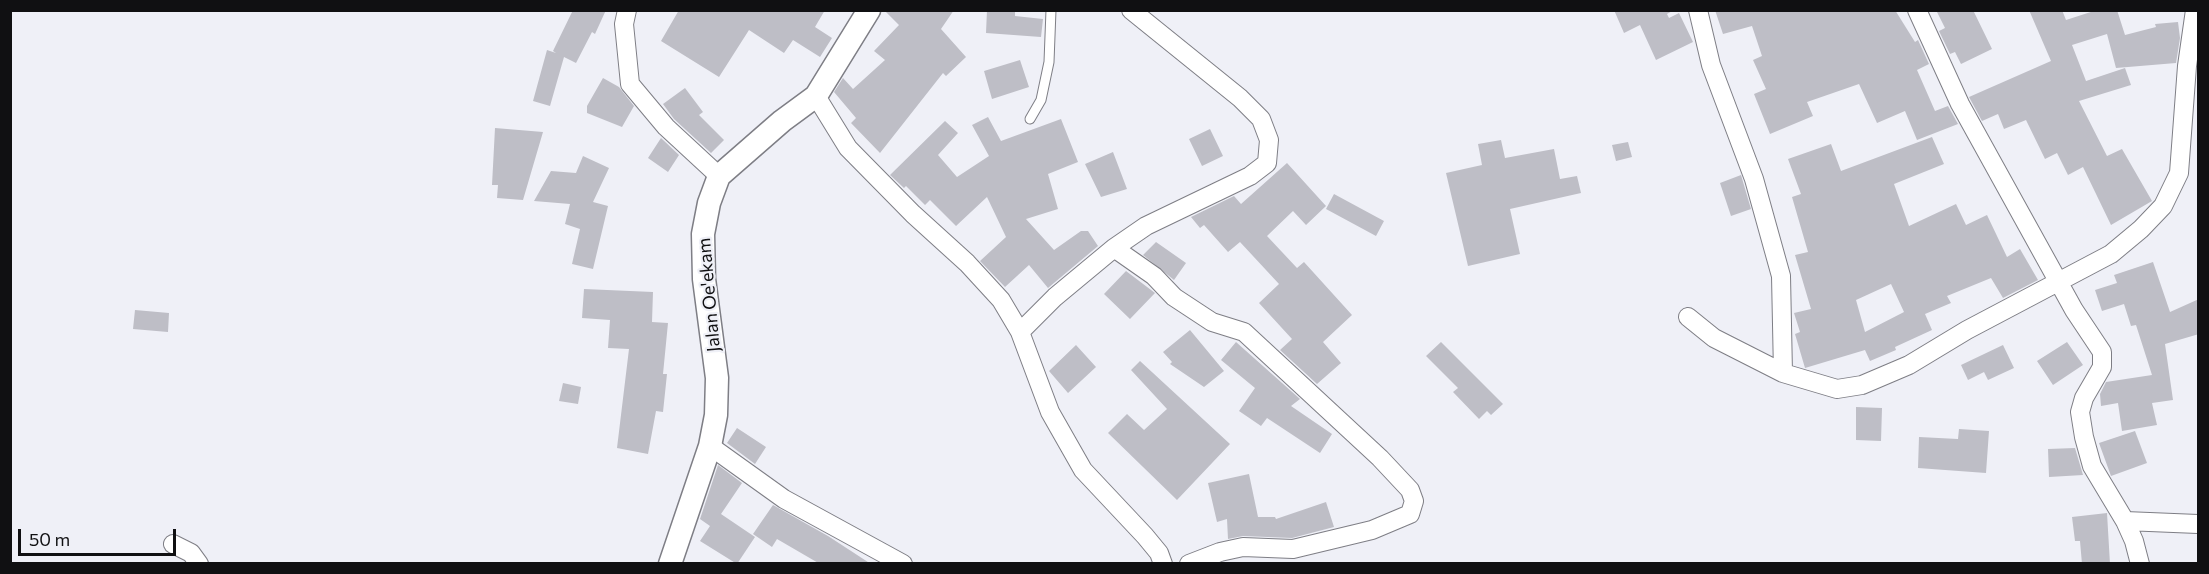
<!DOCTYPE html>
<style>
body{margin:0}
#map{position:relative;width:2209px;height:574px;overflow:hidden;background:#eff0f7;font-family:Commissioner,sans-serif}
canvas{display:block}
.frame{position:absolute;inset:0;border:12px solid #101012;pointer-events:none}
.scale{position:absolute;left:18px;top:529px;width:158px;height:27px;box-sizing:border-box;border:3px solid #101012;border-top:0;padding-left:8px;font-size:18px;line-height:21px;white-space:nowrap;color:#101012;-webkit-text-stroke:4px #eff0f7;paint-order:stroke}
</style>
<div id="map">
<canvas width="2209" height="574"></canvas>
<div class="frame"></div>
<div class="scale">50 m</div>
</div>
<script>
const ctx = document.querySelector('canvas').getContext('2d');
ctx.lineJoin = 'round';
function paint(path, color) {
  ctx.fillStyle = color;
  ctx.fill(path, 'evenodd');
}
function toPath(rows) {
  const path = new Path2D();
  for (const r of rows) {
    path.moveTo(r[0], r[1]);
    for (let i = 2; i < r.length; i += 2) path.lineTo(r[i], r[i + 1]);
  }
  return path;
}
function trace(path, color, width, dash) {
  ctx.strokeStyle = color;
  ctx.lineWidth = width;
  ctx.lineCap = dash ? 'butt' : 'round';
  ctx.setLineDash(dash || []);
  ctx.stroke(path);
}
function drawText(font, color, halo, rows, align = 'center') {
  ctx.font = font + ' Commissioner,sans-serif';
  ctx.lineWidth = 4.5;
  ctx.setLineDash([]);
  ctx.textBaseline = 'middle';
  ctx.strokeStyle = halo;
  ctx.fillStyle = color;
  for (const [text, x, y, turn = 0] of rows) {
    ctx.save();
    ctx.translate(x, y);
    ctx.rotate((+turn || 0) * Math.PI / 180);
    ctx.textAlign = isNaN(turn) ? turn : align;
    if (halo) ctx.strokeText(text, 0, 0);
    ctx.fillText(text, 0, 0);
    ctx.restore();
  }
}
paint(toPath([
 [573,10,606,10,595,34,592,32,576,63,564,57,550,106,533,101,547,50,556,53,553,51],
 [679,10,825,10,815,27,832,38,820,57,793,40,784,53,749,30,719,77,661,41],
 [884,10,954,10,941,29,966,57,946,76,943,73,880,153,851,123,856,118,834,92,843,78,853,89,885,60,874,51,899,25],
 [987,10,1015,10,1015,16,1043,19,1041,37,986,33],
 [1614,10,1674,10,1667,14,1669,18,1679,13,1693,42,1656,60,1640,25,1624,33],
 [1715,10,1895,10,1915,42,1918,40,1929,64,1917,70,1935,111,1948,106,1958,124,1917,140,1905,111,1877,123,1859,84,1807,102,1813,116,1770,134,1754,94,1766,89,1753,60,1762,56,1752,26,1723,34],
 [1936,10,1973,10,1992,49,1961,64,1955,52,1950,54,1939,31,1945,28],
 [2029,10,2062,10,2066,20,2097,10,2117,10,2125,35,2156,27,2155,24,2178,22,2180,38,2176,63,2116,68,2107,34,2072,45,2086,81,2125,68,2131,85,2079,101,2107,156,2122,149,2152,201,2111,225,2083,167,2068,175,2057,153,2045,159,2026,120,2004,129,1998,114,1982,121,1969,97,2051,61],
 [1020,60,1029,87,992,99,984,71],
 [603,78,619,87,634,106,622,127,587,113,587,106],
 [685,88,703,112,699,115,724,140,711,153,674,119,663,104],
 [988,117,1001,141,1061,119,1078,162,1048,174,1058,209,1026,219,1054,250,1081,231,1088,231,1098,246,1048,288,1029,265,1005,287,980,261,1006,237,987,197,956,226,930,200,925,205,906,186,904,188,890,175,945,121,958,133,938,155,957,177,989,156,972,125],
 [495,128,543,132,523,200,497,198,498,185,492,185],
 [1210,129,1223,156,1202,166,1189,139],
 [1932,137,1944,164,1894,184,1909,226,1956,204,1966,225,1987,215,2007,257,2020,249,2038,280,2003,298,1991,278,1947,296,1951,303,1925,314,1932,330,1895,347,1896,350,1870,361,1865,350,1805,368,1795,334,1800,332,1794,313,1811,309,1795,255,1808,252,1792,197,1801,194,1788,159,1831,144,1841,171],
 [1891,284,1904,312,1865,332,1856,300],
 [661,138,679,155,668,172,648,158],
 [1501,140,1505,158,1554,149,1560,179,1577,176,1581,193,1510,209,1520,254,1468,266,1446,173,1482,165,1478,144],
 [1628,142,1632,157,1616,161,1612,145],
 [1113,152,1127,189,1101,197,1085,164],
 [583,156,609,168,593,202,608,206,593,269,572,264,580,229,565,224,570,204,534,201,551,171,576,173],
 [1287,163,1326,206,1306,225,1293,211,1267,236,1297,268,1304,262,1352,315,1323,342,1341,363,1317,384,1280,350,1292,339,1259,303,1279,284,1240,242,1228,252,1204,225,1200,228,1191,217,1234,196,1241,204],
 [1741,175,1751,209,1731,216,1720,183],
 [1334,194,1384,221,1376,236,1326,209],
 [1156,242,1186,263,1174,280,1143,255],
 [2153,262,2170,312,2199,299,2199,334,2165,344,2173,400,2152,403,2157,425,2122,431,2118,403,2101,406,2100,394,2106,382,2152,375,2136,325,2131,326,2124,304,2102,311,2095,290,2117,283,2114,275],
 [1126,271,1155,293,1130,319,1104,294],
 [584,289,653,292,652,322,668,323,663,374,667,374,663,412,656,411,648,454,617,448,629,349,608,348,610,320,582,318],
 [135,310,169,313,168,332,133,329],
 [1190,330,1224,371,1204,387,1170,364,1172,362,1163,352],
 [1236,342,1300,399,1291,406,1332,434,1320,453,1267,418,1261,426,1239,411,1255,388,1221,360],
 [1441,342,1503,404,1491,415,1487,411,1479,419,1453,392,1458,388,1426,356],
 [2067,342,2083,365,2053,385,2037,361],
 [1076,345,1096,367,1068,393,1049,371],
 [2003,345,2014,368,1988,380,1984,372,1968,380,1961,365],
 [1140,361,1230,444,1177,500,1108,433,1127,414,1144,430,1167,409,1131,370],
 [563,383,581,387,578,404,559,401],
 [1856,407,1882,408,1881,441,1856,440],
 [737,428,766,447,755,464,727,443],
 [1959,429,1989,431,1986,473,1918,468,1919,437,1958,439],
 [2135,431,2147,463,2111,476,2099,443],
 [2075,448,2083,475,2049,477,2048,449],
 [718,465,742,483,721,514,755,537,737,564,700,541,710,526,700,519],
 [1249,474,1258,517,1275,517,1276,519,1326,502,1334,527,1292,538,1243,536,1228,539,1227,519,1217,522,1208,483],
 [773,505,828,536,871,564,820,564,777,539,772,547,753,534],
 [2107,513,2110,564,2082,564,2080,541,2075,541,2072,517]
]), '#bebec6');
const service = toPath([
 [1030,119,1041,100,1049,62,1051,10]
]);
const minor = toPath([
 [627,10,624,24,630,84,666,127,719,176],
 [1698,10,1711,65,1754,179,1781,276,1783,373],
 [1917,10,1960,104,2074,310,2102,352,2102,367,2084,398,2080,412,2084,437,2092,466,2125,521,2134,541,2140,564],
 [816,96,848,148,913,214,967,263,1001,300,1020,332,1050,412,1083,470,1145,536,1159,553,1163,564],
 [1114,248,1154,276,1174,297,1212,322,1244,332,1380,458,1410,490,1414,501,1410,514,1372,530,1293,549,1243,547,1220,552,1189,564],
 [1688,317,1714,338,1783,373,1837,389,1862,385,1909,365,1967,330,2111,254,2141,229,2163,206,2179,173,2187,66,2195,10],
 [1020,332,1055,297,1114,248,1146,226,1250,176,1267,163,1269,140,1261,119,1240,98,1131,10],
 [710,446,784,499,903,564],
 [2125,521,2198,524],
 [173,544,191,553,199,564]
]);
const tertiary = toPath([
 [670,564,710,446,716,415,717,378,704,279,703,234,709,203,719,176,782,121,816,96,869,10]
]);
trace(service, '#7e7e85', 11);
trace(minor, '#7e7e85', 20);
trace(tertiary, '#7e7e85', 25);
trace(service, '#fff', 9);
trace(minor, '#fff', 18);
trace(tertiary, '#fff', 22);
drawText('18px', '#101012', '#eff0f7', [
 ["Jalan Oe'ekam",709,295,-95]
]);
</script>
